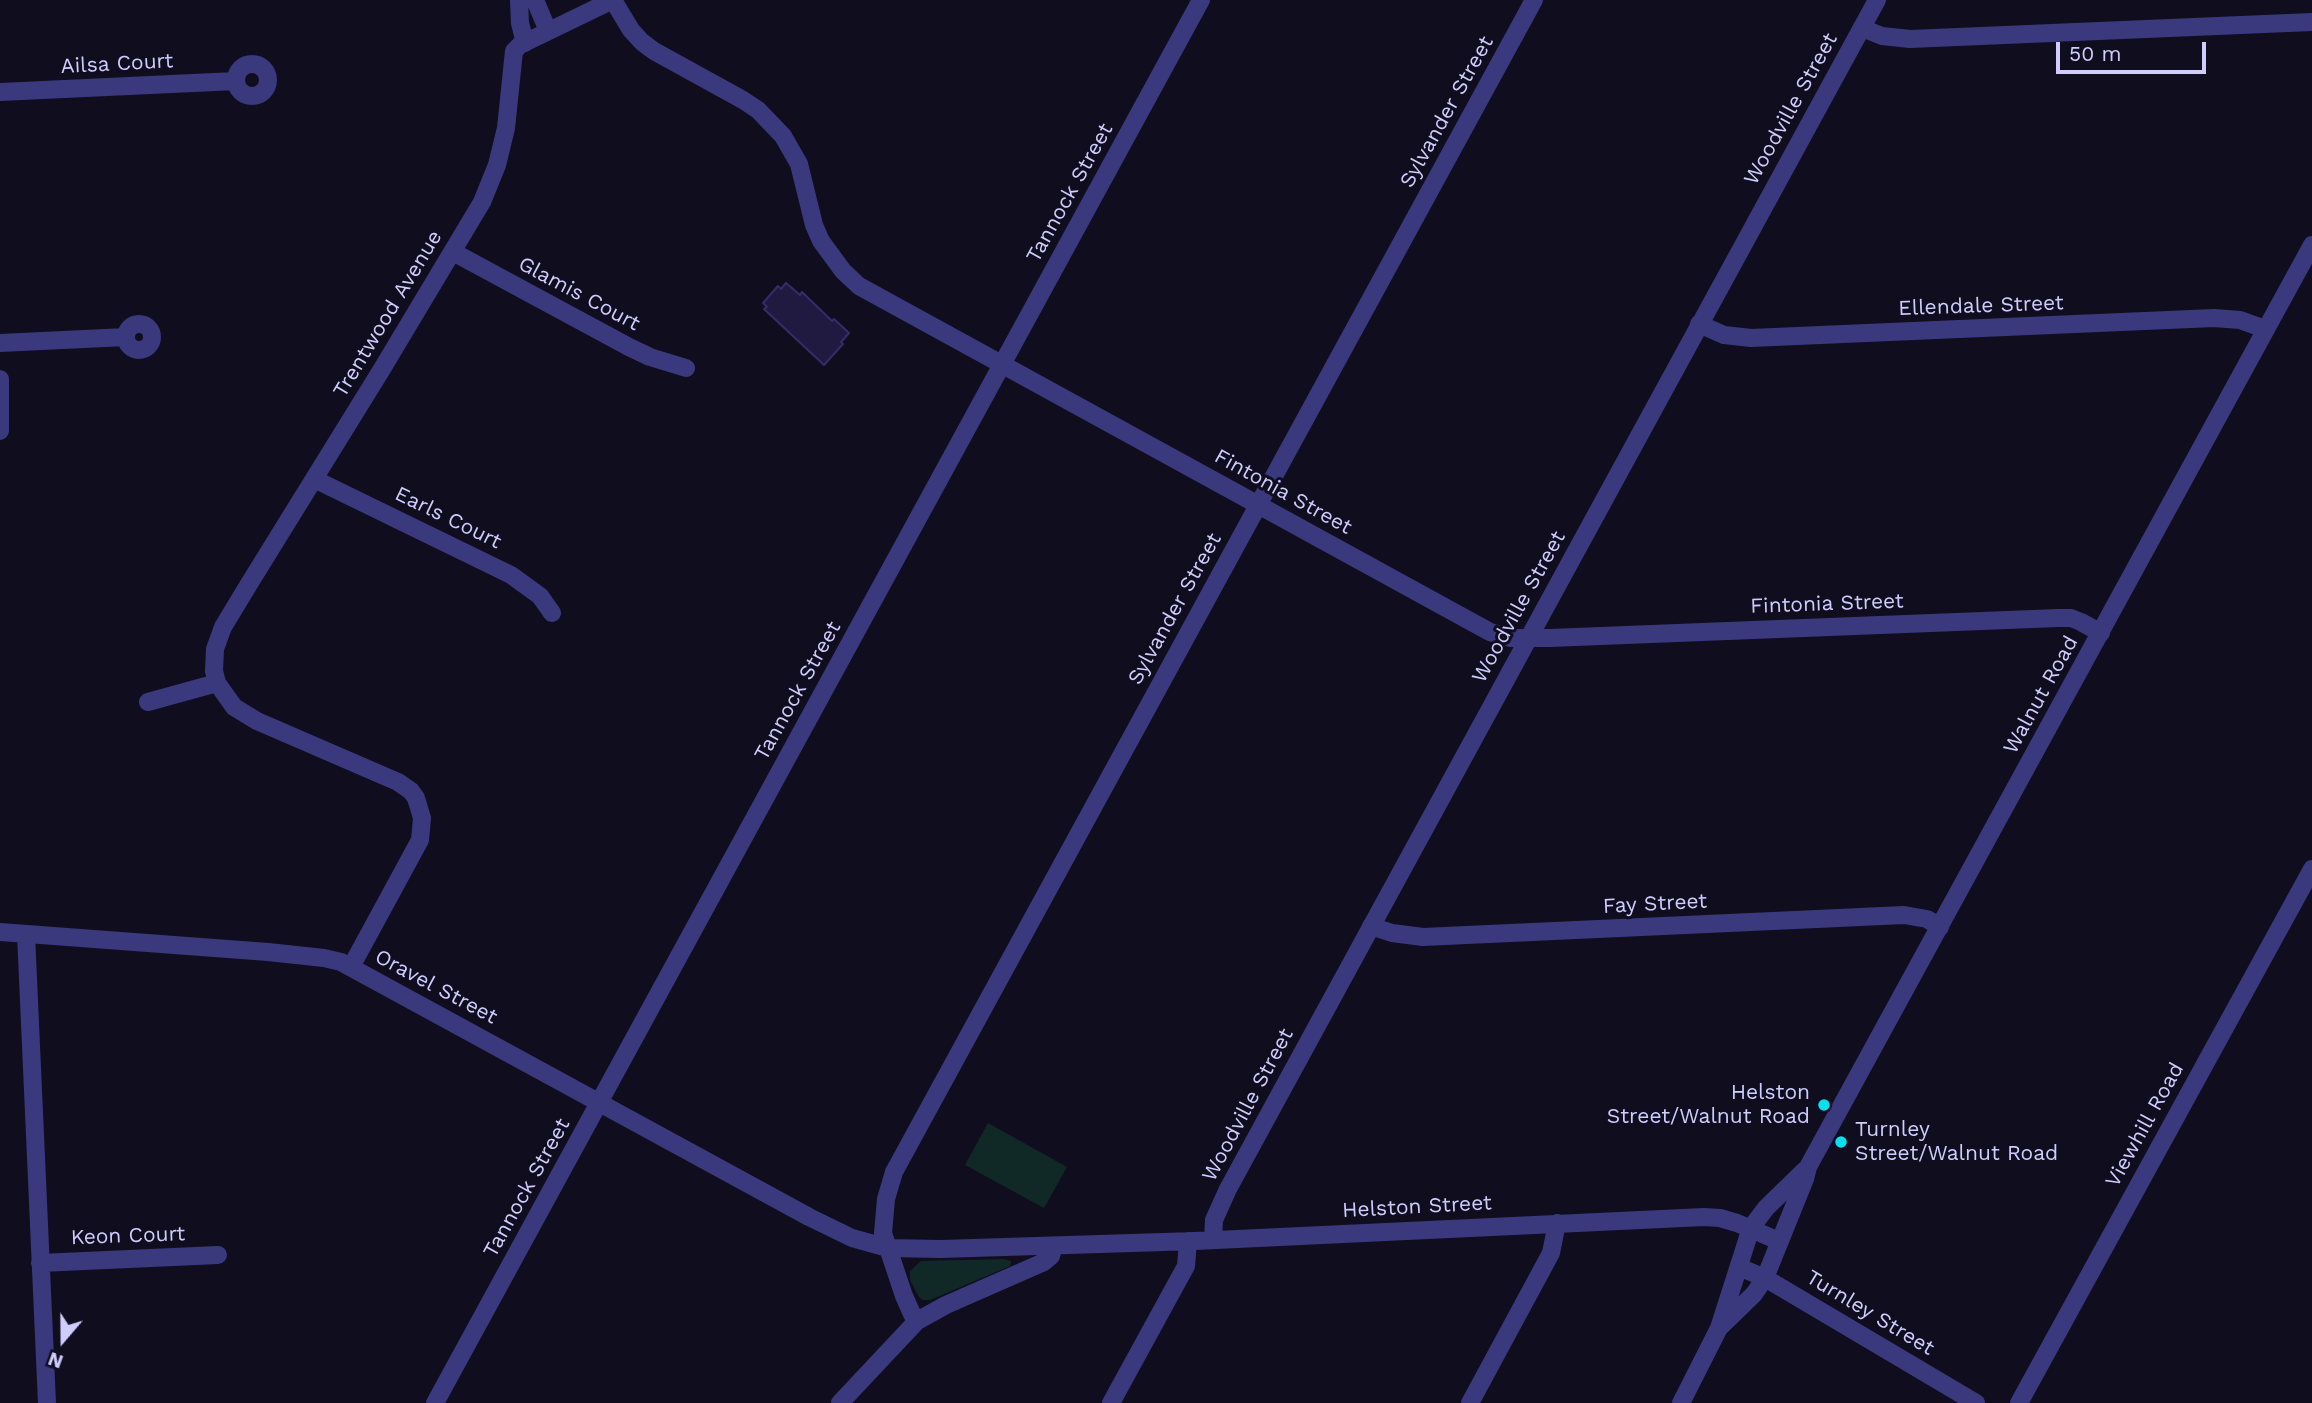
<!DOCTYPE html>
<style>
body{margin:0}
#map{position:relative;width:2312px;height:1403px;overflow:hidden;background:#100d1f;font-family:"Work Sans",sans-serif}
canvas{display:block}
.north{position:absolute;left:28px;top:1305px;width:70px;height:70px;-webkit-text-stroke:5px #100d1f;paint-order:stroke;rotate:200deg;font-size:19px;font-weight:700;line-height:28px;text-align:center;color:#d1ccfe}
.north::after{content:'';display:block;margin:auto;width:24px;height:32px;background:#d1ccfe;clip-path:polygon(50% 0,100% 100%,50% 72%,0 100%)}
.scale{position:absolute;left:2056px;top:42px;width:150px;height:32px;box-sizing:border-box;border:4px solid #d1ccfe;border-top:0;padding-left:9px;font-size:21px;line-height:24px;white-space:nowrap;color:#d1ccfe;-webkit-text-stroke:5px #100d1f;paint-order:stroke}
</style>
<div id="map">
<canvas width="2312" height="1403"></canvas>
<div class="north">N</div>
<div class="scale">50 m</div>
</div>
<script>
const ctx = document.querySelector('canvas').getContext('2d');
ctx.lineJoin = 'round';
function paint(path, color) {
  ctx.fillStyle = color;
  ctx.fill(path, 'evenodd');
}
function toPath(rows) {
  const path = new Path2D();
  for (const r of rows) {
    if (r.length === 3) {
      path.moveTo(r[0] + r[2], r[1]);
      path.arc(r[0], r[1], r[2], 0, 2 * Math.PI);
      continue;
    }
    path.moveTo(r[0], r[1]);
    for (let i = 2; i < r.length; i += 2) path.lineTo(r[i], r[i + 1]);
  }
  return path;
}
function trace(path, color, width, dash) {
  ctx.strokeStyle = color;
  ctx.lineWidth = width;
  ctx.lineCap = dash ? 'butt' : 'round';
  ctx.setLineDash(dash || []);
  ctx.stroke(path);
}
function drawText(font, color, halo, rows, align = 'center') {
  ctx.font = font + ' "Work Sans",sans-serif';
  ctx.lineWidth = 6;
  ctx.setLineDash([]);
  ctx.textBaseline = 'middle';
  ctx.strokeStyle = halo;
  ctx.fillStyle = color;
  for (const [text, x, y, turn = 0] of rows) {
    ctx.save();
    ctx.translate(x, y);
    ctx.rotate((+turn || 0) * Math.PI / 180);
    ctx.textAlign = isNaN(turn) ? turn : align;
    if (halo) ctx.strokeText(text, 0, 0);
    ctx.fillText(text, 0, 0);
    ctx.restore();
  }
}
paint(toPath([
 [988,1123,1067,1167,1044,1208,965,1165],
 [1003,1259,1011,1261,1010,1266,930,1300,923,1300,919,1297,910,1280,910,1271,921,1261]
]), '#102927');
const building = toPath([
 [786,283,800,295,802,292,832,321,834,319,849,333,841,342,843,344,824,365,764,309,767,307,763,303,778,286,781,289,786,283]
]);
paint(building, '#201940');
trace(building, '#372c6b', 2);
trace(toPath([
 [519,0,520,23,525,43],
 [535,0,548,31],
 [613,0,631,30,642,42,654,51,743,100,758,110,783,136,799,164,814,225,821,241,843,271,859,286,1490,632,1511,638,1550,638,2058,618,2071,618,2081,622,2101,633],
 [1862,28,1882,36,1910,39,2312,22],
 [252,80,16],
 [0,92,236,81],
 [453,252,629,347,650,357,686,368],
 [139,337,13],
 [1699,324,1724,335,1751,338,2214,318,2240,320,2265,329],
 [0,343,126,337],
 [314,479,511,575,540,596,552,613],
 [148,702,217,683],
 [1371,926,1392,933,1423,937,1904,915,1927,919,1940,927],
 [0,932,268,952,324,958,341,962,809,1217,852,1238,888,1248,941,1249,1195,1241,1704,1217,1720,1218,1737,1223,1779,1241],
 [26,934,47,1403],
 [351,967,420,840,422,818,416,798,411,791,398,782,257,721,234,707,217,683,214,671,215,649,223,627,249,584,382,369,482,202,497,165,506,128,514,51,520,45,613,0],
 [1213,1240,1214,1220,1228,1189,1877,0],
 [40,1263,218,1255],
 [1739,1267,1765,1278,1976,1403],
 [917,1321,912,1314,904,1296,883,1233,886,1199,894,1172,1534,0],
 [435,1403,1201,0],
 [840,1403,917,1321,946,1305,1044,1262,1051,1256,1054,1246],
 [1111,1403,1186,1266,1188,1241],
 [1470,1403,1551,1253,1557,1223],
 [2019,1403,2312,869]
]), '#3a397d', 18);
trace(toPath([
 [0,379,0,431],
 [1719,1328,1754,1294,1765,1278,1805,1179,1808,1167,2312,245],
 [1681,1403,1719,1328,1751,1228,1766,1208,1805,1170]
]), '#3a397d', 18);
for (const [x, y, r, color] of [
 [1824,1105,7,"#06e0f1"],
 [1841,1142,7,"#06e0f1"]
]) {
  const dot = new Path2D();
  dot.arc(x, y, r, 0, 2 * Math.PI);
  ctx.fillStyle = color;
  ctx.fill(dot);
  trace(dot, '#100d1f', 2.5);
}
drawText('21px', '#d1ccfe', '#100d1f', [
 ["Ailsa Court",117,64,-3],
 ["Woodville Street",1791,109,-61],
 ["Sylvander Street",1447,112,-61],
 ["Tannock Street",1070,193,-61],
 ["Glamis Court",579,294,28],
 ["Ellendale Street",1981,306,-2],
 ["Trentwood Avenue",388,314,-59],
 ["Fintonia Street",1283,492,29],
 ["Earls Court",448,518,26],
 ["Fintonia Street",1827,604,-2],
 ["Woodville Street",1519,607,-61],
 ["Sylvander Street",1175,609,-61],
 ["Tannock Street",798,691,-61],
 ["Walnut Road",2041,695,-61],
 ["Fay Street",1655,904,-3],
 ["Oravel Street",436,987,28],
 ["Woodville Street",1248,1105,-62],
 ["Viewhill Road",2145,1125,-61],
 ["Tannock Street",527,1188,-61],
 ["Helston Street",1417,1207,-3],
 ["Keon Court",128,1236,-2],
 ["Turnley Street",1870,1313,31]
]);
drawText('21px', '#d1ccfe', '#100d1f', [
 ["Helston",1810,1093],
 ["Street/Walnut Road",1810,1117],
 ["Turnley",1855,1130,"left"],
 ["Street/Walnut Road",1855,1154,"left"]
], 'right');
</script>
